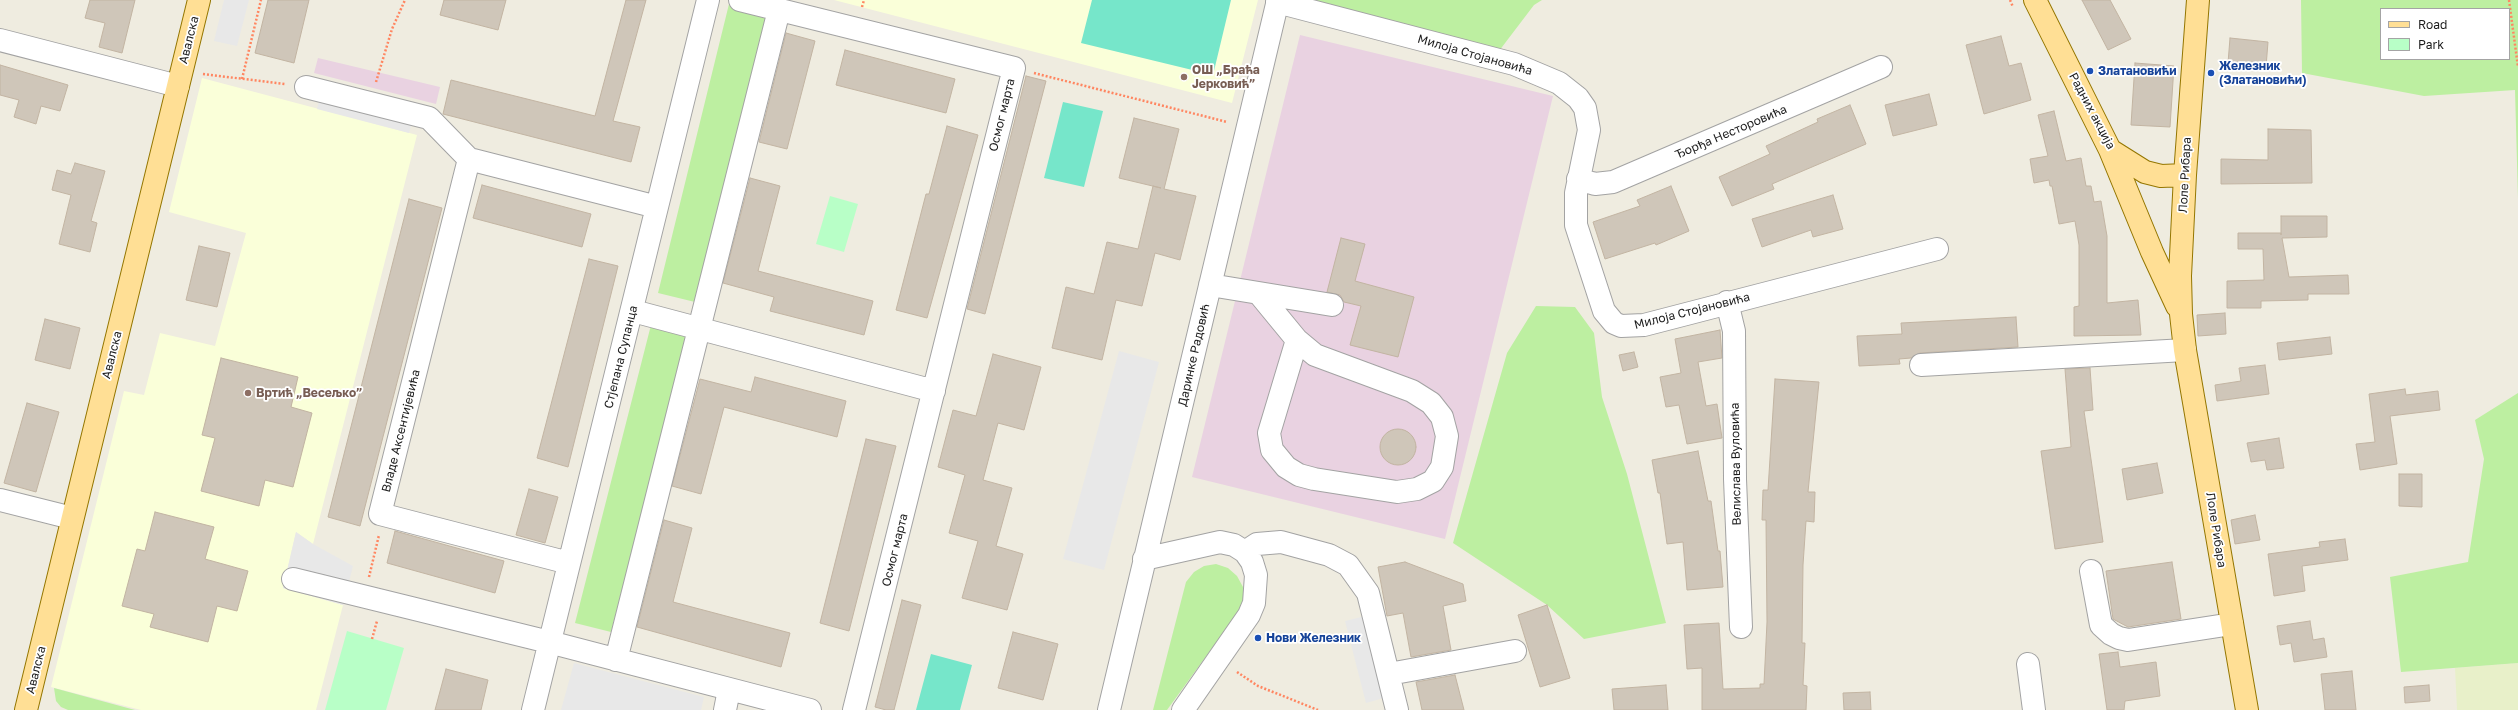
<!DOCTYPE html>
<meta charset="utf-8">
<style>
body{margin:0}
#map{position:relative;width:2518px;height:710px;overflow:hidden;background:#efece0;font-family:"Golos Text",sans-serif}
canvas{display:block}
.legend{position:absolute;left:2380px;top:8px;width:130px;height:52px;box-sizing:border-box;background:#fff;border:1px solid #a4a4a4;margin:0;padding:5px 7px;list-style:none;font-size:12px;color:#1c1c1c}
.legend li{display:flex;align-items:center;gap:8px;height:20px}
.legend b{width:20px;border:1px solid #a4a4a4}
</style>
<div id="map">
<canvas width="2518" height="710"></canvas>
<ul class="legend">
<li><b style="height:5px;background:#ffdf95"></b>Road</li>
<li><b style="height:11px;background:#b8ffc7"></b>Park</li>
</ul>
</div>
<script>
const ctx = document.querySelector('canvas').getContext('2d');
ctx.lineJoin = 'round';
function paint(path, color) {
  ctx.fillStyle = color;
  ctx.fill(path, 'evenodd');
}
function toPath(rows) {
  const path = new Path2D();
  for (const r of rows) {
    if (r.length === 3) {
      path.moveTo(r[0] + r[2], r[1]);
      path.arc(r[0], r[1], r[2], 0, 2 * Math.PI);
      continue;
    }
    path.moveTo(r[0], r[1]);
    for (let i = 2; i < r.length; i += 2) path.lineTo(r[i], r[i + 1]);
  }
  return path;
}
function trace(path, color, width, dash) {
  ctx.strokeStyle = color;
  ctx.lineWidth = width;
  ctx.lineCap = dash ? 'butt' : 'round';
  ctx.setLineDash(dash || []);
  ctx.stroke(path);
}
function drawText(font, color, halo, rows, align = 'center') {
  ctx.font = font + ' "Golos Text",sans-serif';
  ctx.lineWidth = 3.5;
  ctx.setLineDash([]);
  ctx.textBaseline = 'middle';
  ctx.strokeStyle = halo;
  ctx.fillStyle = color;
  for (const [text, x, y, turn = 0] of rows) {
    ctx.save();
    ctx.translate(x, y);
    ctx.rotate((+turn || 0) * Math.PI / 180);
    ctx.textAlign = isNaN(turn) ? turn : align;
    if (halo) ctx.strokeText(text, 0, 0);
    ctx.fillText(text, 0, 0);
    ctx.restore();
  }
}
paint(toPath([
 [1300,35,1553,96,1445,539,1192,477],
 [318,58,440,87,436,104,314,73]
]), '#e9d2e1');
paint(toPath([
 [834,0,1258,0,1232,103],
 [202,78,417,135,313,544,296,532,283,588,343,605,316,710,141,710,51,687,124,391,144,395,160,333,215,346,246,233,169,212]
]), '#faffd9');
paint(toPath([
 [2518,663,2518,710,2457,710,2455,668]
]), '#e8f0c9');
paint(toPath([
 [1312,0,1542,0,1534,5,1499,51],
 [2301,0,2518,0,2518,199,2515,90,2424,96,2302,73],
 [2381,9,2509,9,2509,59,2381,59],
 [729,4,767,14,695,302,658,293],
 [1536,306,1575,307,1594,333,1602,397,1627,474,1666,623,1584,639,1547,605,1453,543,1507,353],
 [651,325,687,334,611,632,575,623],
 [2518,393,2518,663,2401,672,2390,577,2468,562,2484,459,2475,420],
 [1216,564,1228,568,1237,576,1243,587,1243,599,1239,611,1167,710,1153,710,1186,582,1194,572,1204,566],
 [54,688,135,710,68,710,61,707,56,701]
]), '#bdefa1');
paint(toPath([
 [830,196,858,204,844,252,816,244],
 [347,631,404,648,386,710,325,710]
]), '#b8ffc7');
paint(toPath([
 [1092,0,1231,0,1213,75,1081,43],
 [1063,102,1103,111,1084,187,1044,178],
 [931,654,972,665,960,710,916,710]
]), '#76e6ca');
paint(toPath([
 [224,0,249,0,237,46,214,41],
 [320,98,412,122,409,133,317,109],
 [1119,351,1159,362,1104,570,1063,559],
 [296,532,313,544,353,566,343,605,283,588],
 [1373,614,1394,695,1366,703,1345,621],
 [574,663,704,697,701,710,561,710]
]), '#e8e8e8');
const building = toPath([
 [90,0,135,0,122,53,99,47,105,23,85,18,90,0],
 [268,0,309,0,294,63,255,53,268,0],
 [444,0,506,0,498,30,440,15,444,0],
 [626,0,646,0,613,121,640,127,631,162,443,114,451,80,595,116,626,0],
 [2082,0,2110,0,2131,39,2108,50,2082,0],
 [786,33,815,41,787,149,759,142,786,33],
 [2001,36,2009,66,2021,63,2031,100,1984,114,1966,45,2001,36],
 [2230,38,2268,42,2266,67,2228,63,2230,38],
 [845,50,955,79,946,113,836,85,845,50],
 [2135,63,2174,66,2170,127,2131,125,2135,63],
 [0,65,68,85,60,111,41,106,36,124,14,117,19,100,0,95,0,65],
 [1026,76,1046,81,985,314,967,309,1026,76],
 [1929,94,1937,125,1893,136,1885,105,1929,94],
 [1850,105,1866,144,1772,184,1774,189,1732,206,1719,177,1770,154,1766,146,1818,122,1817,119,1850,105],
 [2054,111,2066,161,2081,158,2086,186,2091,186,2094,202,2101,201,2107,236,2107,303,2138,300,2141,335,2074,336,2074,307,2079,306,2079,245,2075,221,2059,224,2052,186,2050,186,2049,180,2034,183,2030,159,2048,156,2038,115,2054,111],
 [1134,118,1179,129,1164,189,1196,196,1180,260,1155,253,1142,306,1116,300,1102,360,1052,348,1066,287,1094,294,1107,242,1138,249,1153,186,1161,188,1119,178,1134,118],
 [947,126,978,135,927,318,896,310,926,194,929,194,947,126],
 [2268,129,2311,130,2312,183,2221,184,2221,159,2268,160,2268,129],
 [75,163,105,171,91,221,97,223,90,252,59,244,71,195,52,190,57,170,71,174,75,163],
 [750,178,780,186,758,271,873,301,864,335,770,311,774,297,723,283,750,178],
 [482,185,591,214,582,247,473,218,482,185],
 [1671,186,1689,231,1656,245,1655,243,1605,259,1593,222,1640,206,1637,200,1671,186],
 [1833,195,1843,229,1813,237,1811,230,1762,247,1752,219,1833,195],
 [409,199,442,208,360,526,328,517,409,199],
 [2281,216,2327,216,2327,237,2282,238,2289,277,2348,275,2349,294,2308,294,2308,300,2261,301,2261,308,2227,308,2227,281,2264,280,2263,249,2238,249,2238,233,2281,233,2281,235,2281,216],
 [1341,238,1365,244,1355,281,1414,297,1398,357,1350,345,1361,306,1344,302,1340,295,1327,292,1341,238],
 [199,246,230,253,217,307,186,300,199,246],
 [589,259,618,266,568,467,537,458,589,259],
 [2225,313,2226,334,2198,336,2197,315,2225,313],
 [2016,317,2018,347,1920,353,1911,358,1899,359,1900,364,1859,366,1857,336,1902,334,1901,323,2016,317],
 [45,319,80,328,70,369,35,360,45,319],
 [1720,330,1722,358,1698,362,1706,406,1717,404,1722,438,1687,444,1679,405,1666,407,1660,377,1681,373,1675,339,1720,330],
 [2330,337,2332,354,2279,360,2277,343,2330,337],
 [1634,352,1638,367,1623,371,1619,355,1634,352],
 [993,354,1041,367,1024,430,998,423,983,480,1012,488,996,546,1023,554,1007,610,962,598,978,541,949,533,965,475,938,467,953,410,976,416,993,354],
 [221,358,298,377,291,407,312,413,293,487,265,480,259,506,201,491,215,438,202,435,221,358],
 [2265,365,2269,394,2217,401,2215,385,2241,381,2239,368,2265,365],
 [2090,368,2093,410,2084,411,2103,542,2055,549,2041,451,2071,447,2065,369,2090,368],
 [755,377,846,401,837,437,724,407,701,494,672,486,700,379,751,392,755,377],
 [1775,379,1819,382,1808,492,1815,492,1814,522,1806,521,1803,565,1802,643,1805,643,1803,685,1807,686,1806,710,1702,710,1702,668,1687,669,1684,625,1719,623,1723,689,1760,688,1760,684,1764,684,1767,622,1766,520,1762,520,1763,490,1768,490,1775,379],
 [2405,389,2406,395,2438,391,2440,410,2390,416,2397,464,2360,470,2356,444,2375,442,2369,394,2405,389],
 [27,403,59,412,36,492,4,483,27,403],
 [1398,447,18],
 [2279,438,2284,468,2267,470,2265,460,2251,462,2247,443,2279,438],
 [866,439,896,446,849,631,820,623,866,439],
 [1698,451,1708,501,1711,501,1718,551,1720,551,1723,587,1687,590,1683,542,1667,544,1660,493,1658,493,1652,460,1698,451],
 [2157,463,2163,493,2127,500,2122,469,2157,463],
 [2399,474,2422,474,2422,507,2399,506,2399,474],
 [529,489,558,497,545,543,516,535,529,489],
 [155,512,214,527,205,559,248,571,237,611,217,606,208,642,150,627,154,614,122,606,137,549,145,551,155,512],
 [2255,515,2260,540,2235,544,2231,520,2255,515],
 [664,520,692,528,673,602,790,633,781,667,637,627,664,520],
 [395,531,504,561,495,593,387,563,395,531],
 [2345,539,2348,560,2302,566,2305,591,2274,596,2268,554,2320,547,2319,542,2345,539],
 [1405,562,1463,584,1466,601,1443,606,1451,650,1411,657,1403,613,1387,616,1378,567,1405,562],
 [2172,562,2181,619,2128,627,2113,619,2106,571,2172,562],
 [902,600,921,605,894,710,886,710,875,707,902,600],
 [1547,605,1570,678,1540,687,1518,615,1547,605],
 [2310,621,2313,640,2324,638,2327,657,2294,662,2291,643,2280,645,2277,626,2310,621],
 [1013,632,1058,644,1043,700,998,688,1013,632],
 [2118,652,2120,667,2156,662,2160,696,2125,701,2124,710,2107,710,2099,654,2118,652],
 [446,669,488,680,481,710,435,710,446,669],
 [2352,671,2356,710,2325,710,2321,674,2352,671],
 [1455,675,1464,710,1422,710,1416,682,1455,675],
 [1666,685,1668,710,1614,710,1612,689,1666,685],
 [2429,685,2430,701,2405,703,2404,687,2429,685],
 [1870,692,1871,710,1844,710,1843,693,1870,692]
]);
paint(building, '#cfc6b9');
trace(building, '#c2b4a2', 1);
const minor = toPath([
 [740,0,1014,68,854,710],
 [1277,2,1514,64,1559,83,1578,98,1585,108,1589,130,1576,193,1576,225,1604,311,1614,323,1621,326,1644,325,1937,249],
 [0,40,178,86],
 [306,87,429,118,469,159,657,207],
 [469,159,380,514,569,563],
 [1578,179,1595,184,1613,182,1881,67],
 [1210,285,1332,305],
 [1260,295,1297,340,1315,355,1412,391,1431,403,1442,417,1447,436,1442,467,1433,481,1417,489,1397,492,1314,479,1299,475,1286,467,1272,450,1269,433,1297,340],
 [1727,302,1734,331,1735,479,1741,627],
 [633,311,934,391],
 [1921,365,2185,350],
 [0,500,72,518],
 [1245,552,1257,544,1281,542,1329,555,1348,565,1368,593,1397,710],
 [1144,559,1220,542,1234,545,1245,552,1252,562,1256,575,1254,603,1249,615,1183,710],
 [2091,571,2101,625,2111,634,2119,638,2128,640,2232,624],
 [293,579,549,642,810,710],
 [616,660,779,10],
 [2028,664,2034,710],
 [1389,674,1515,651],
 [533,710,708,0],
 [725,710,729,690],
 [1109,710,1278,0]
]);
const major = toPath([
 [2035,0,2110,150,2152,252,2177,306],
 [2198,0,2185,175,2180,276,2181,314,2185,350,2247,710],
 [2110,150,2145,172,2161,176,2185,175],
 [26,710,199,0]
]);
trace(minor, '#a3a3a3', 24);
trace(major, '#947600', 24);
trace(toPath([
 [2010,0,2013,7],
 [2509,0,2518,67],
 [862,7,864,0],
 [1034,73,1227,122],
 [203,74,285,84],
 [242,79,261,0],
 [376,82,392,29,405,0],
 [369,577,379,535],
 [372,639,377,621],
 [1237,672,1258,686,1318,710]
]), '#ff8661', 2.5, [2, 2]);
trace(minor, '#fff', 22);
trace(major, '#ffdf95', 22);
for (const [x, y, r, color] of [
 [2090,71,4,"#1a4fb4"],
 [2211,73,4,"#1a4fb4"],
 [1184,77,4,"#8d6e63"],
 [248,393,4,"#8d6e63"],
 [1258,638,4,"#1a4fb4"]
]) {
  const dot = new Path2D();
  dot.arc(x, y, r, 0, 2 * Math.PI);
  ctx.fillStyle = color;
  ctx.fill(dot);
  trace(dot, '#fff', 1.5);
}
drawText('12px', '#1c1c1c', '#fff', [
 ["Авалска",189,40,-76],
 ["Милоја Стојановића",1475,55,16],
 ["Радних акција",2092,111,62],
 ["Осмог марта",1002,115,-76],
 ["Ђорђа Несторовића",1731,132,-23],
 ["Лоле Рибара",2185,175,-87],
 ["Милоја Стојановића",1692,311,-14],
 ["Авалска",112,355,-76],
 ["Даринке Радовић",1194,355,-77],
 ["Стјепана Супанца",621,357,-76],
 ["Владе Аксентијевића",401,431,-76],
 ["Велислава Вуловића",1736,464,-91],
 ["Лоле Рибара",2216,530,81],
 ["Осмог марта",895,550,-76],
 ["Авалска",36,670,-76]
]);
drawText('bold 12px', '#164399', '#fff', [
 ["Железник",2219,66],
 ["(Златановићи)",2219,80],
 ["Златановићи",2098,71],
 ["Нови Железник",1266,638]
], 'left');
drawText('bold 12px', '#785e54', '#fff', [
 ["ОШ „Браћа",1192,70],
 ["Јерковић”",1192,84],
 ["Вртић „Весељко”",256,393]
], 'left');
</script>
